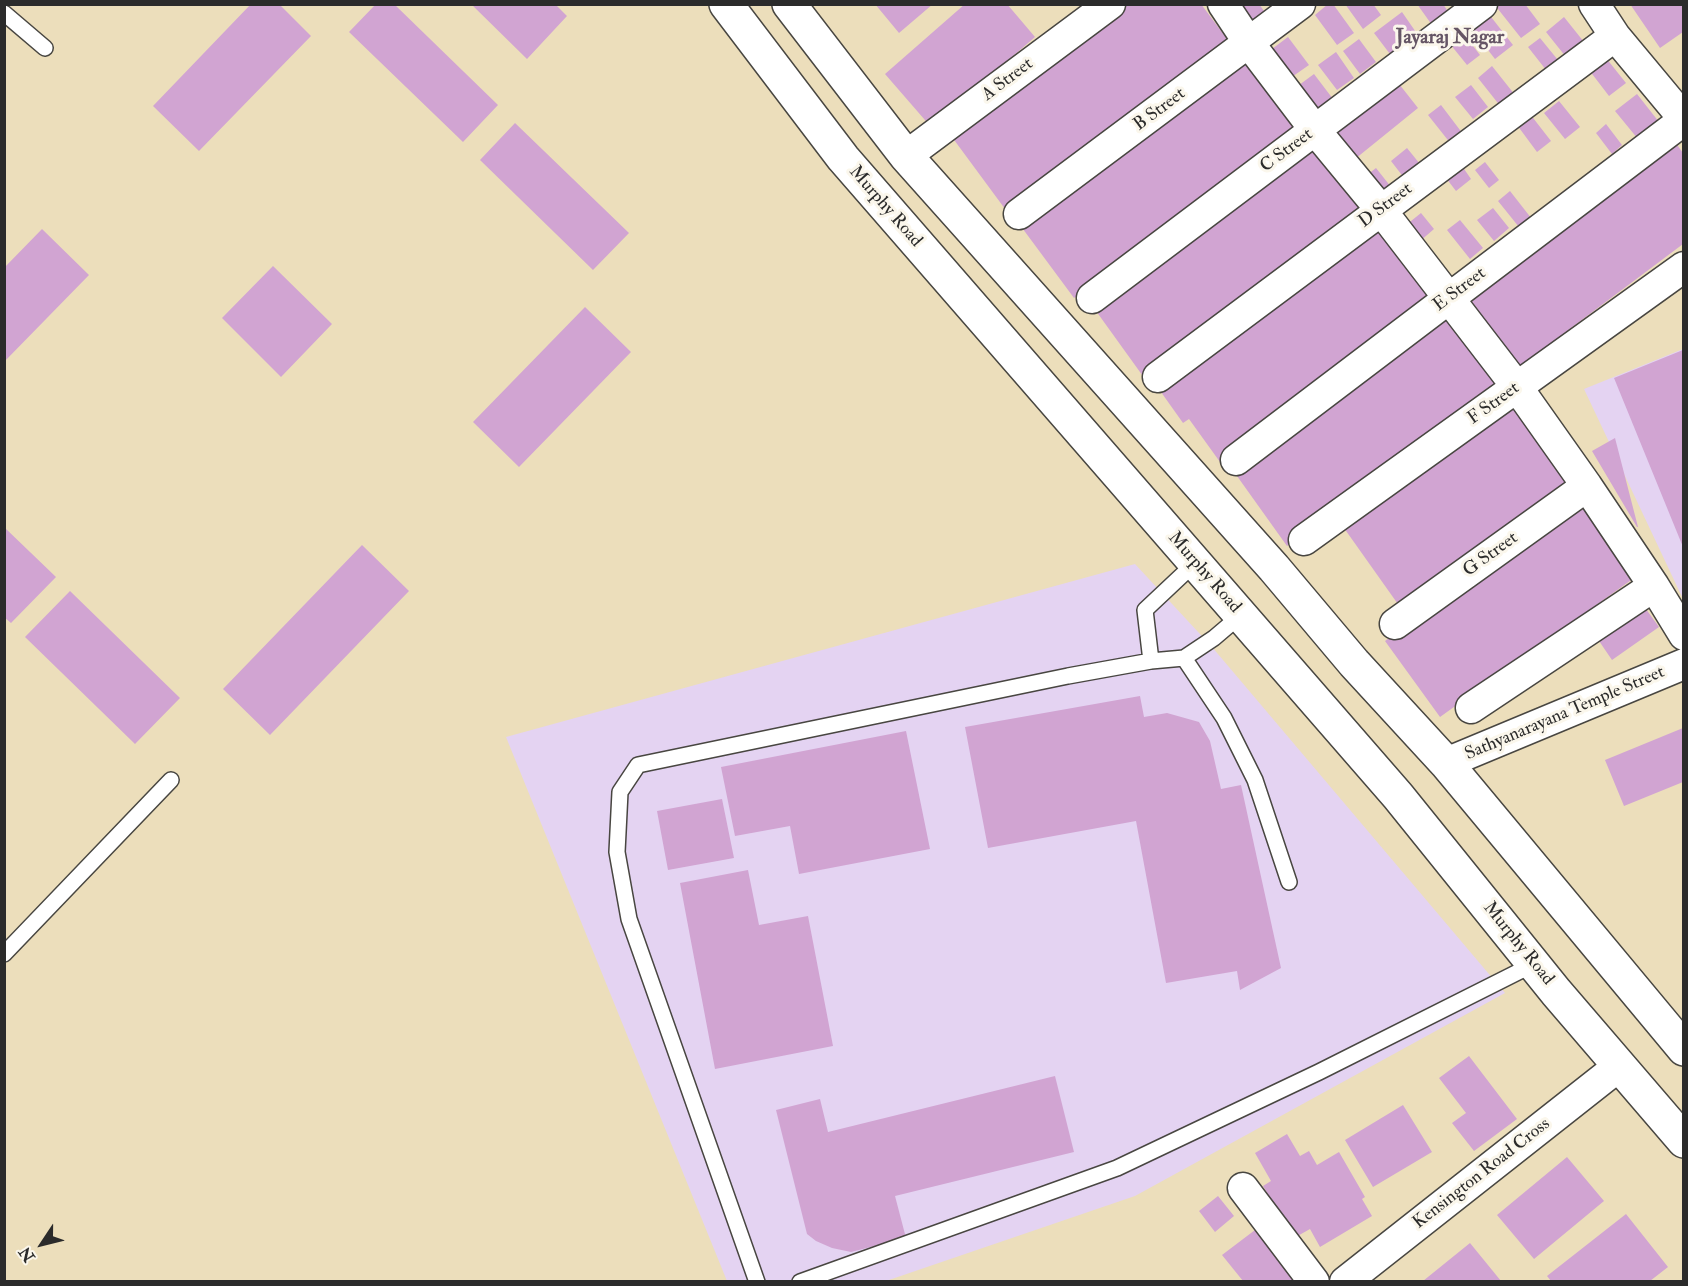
<!DOCTYPE html>
<style>
body{margin:0}
#map{position:relative;width:1688px;height:1286px;overflow:hidden;background:#ecdebb;font-family:"IM FELL Double Pica",serif}
canvas{display:block}
.frame{position:absolute;inset:0;border:6px solid #2b2b2b;pointer-events:none}
.north{position:absolute;left:12px;top:1214px;width:60px;height:60px;-webkit-text-stroke:4px #fbf7ec;paint-order:stroke;rotate:235deg;font-size:16px;font-weight:700;line-height:24px;text-align:center;color:#2b2b2b}
.north::after{content:'';display:block;margin:auto;width:21px;height:27px;background:#2b2b2b;clip-path:polygon(50% 0,100% 100%,50% 72%,0 100%)}
</style>
<div id="map">
<canvas width="1688" height="1286"></canvas>
<div class="frame"></div>
<div class="north">N</div>
</div>
<script>
const ctx = document.querySelector('canvas').getContext('2d');
ctx.lineJoin = 'round';
function paint(path, color) {
  ctx.fillStyle = color;
  ctx.fill(path, 'evenodd');
}
function toPath(rows) {
  const path = new Path2D();
  for (const r of rows) {
    path.moveTo(r[0], r[1]);
    for (let i = 2; i < r.length; i += 2) path.lineTo(r[i], r[i + 1]);
  }
  return path;
}
function trace(path, color, width, dash) {
  ctx.strokeStyle = color;
  ctx.lineWidth = width;
  ctx.lineCap = dash ? 'butt' : 'round';
  ctx.setLineDash(dash || []);
  ctx.stroke(path);
}
function drawText(font, color, halo, rows, align = 'center') {
  ctx.font = font + ' "IM FELL Double Pica",serif';
  ctx.lineWidth = 6;
  ctx.setLineDash([]);
  ctx.textBaseline = 'middle';
  ctx.strokeStyle = halo;
  ctx.fillStyle = color;
  for (const [text, x, y, turn = 0] of rows) {
    ctx.save();
    ctx.translate(x, y);
    ctx.rotate((+turn || 0) * Math.PI / 180);
    ctx.textAlign = isNaN(turn) ? turn : align;
    if (halo) ctx.strokeText(text, 0, 0);
    ctx.fillText(text, 0, 0);
    ctx.restore();
  }
}
paint(toPath([
 [1683,349,1683,599,1584,389],
 [1135,564,1212,647,1505,993,1135,1196,886,1281,727,1281,506,737]
]), '#e4d3f2');
paint(toPath([
 [251,4,279,4,311,36,199,151,153,106],
 [376,4,394,4,498,105,463,142,349,32],
 [471,4,555,4,567,16,527,59],
 [875,4,933,4,899,33],
 [965,4,1007,4,1035,37,931,127,885,74],
 [1123,4,1201,4,1233,47,1008,213,949,133],
 [1230,4,1259,4,1269,18,1249,32],
 [1328,4,1333,4,1354,33,1337,45,1315,15],
 [1345,4,1373,4,1381,15,1363,29],
 [1417,4,1443,4,1449,13,1432,25],
 [1494,4,1525,4,1540,24,1521,38],
 [1630,4,1683,4,1683,32,1660,48],
 [1402,12,1420,38,1393,58,1374,33],
 [1488,13,1513,45,1495,59,1470,27],
 [1564,17,1588,47,1570,62,1546,32],
 [1460,29,1480,55,1467,65,1446,39],
 [1288,37,1309,65,1289,79,1268,52],
 [1540,38,1562,65,1550,75,1528,47],
 [1359,39,1376,62,1360,74,1343,51],
 [1336,52,1354,78,1337,90,1318,65],
 [1602,53,1626,83,1609,96,1586,66],
 [1240,56,1297,133,1074,298,1017,221],
 [1492,66,1515,95,1501,107,1478,78],
 [1314,74,1333,99,1314,113,1295,88],
 [1392,75,1418,108,1355,159,1329,126],
 [1471,85,1488,107,1473,119,1455,97],
 [1637,94,1659,122,1638,139,1615,111],
 [1559,101,1580,127,1565,139,1544,113],
 [1441,105,1463,134,1451,144,1428,115],
 [1530,114,1551,141,1537,152,1517,125],
 [515,123,629,233,593,270,480,160],
 [1606,124,1622,145,1612,154,1596,133],
 [1672,138,1683,153,1683,244,1515,370,1461,298],
 [1313,143,1367,217,1145,379,1091,304],
 [1407,148,1424,169,1408,183,1391,161],
 [1485,162,1499,180,1489,188,1475,170],
 [1462,166,1471,179,1456,191,1446,178],
 [1376,168,1395,192,1382,202,1363,178],
 [1510,191,1535,223,1523,232,1498,201],
 [1493,208,1509,228,1494,241,1477,220],
 [1421,213,1434,229,1419,242,1406,225],
 [1460,220,1483,248,1470,259,1447,230],
 [1377,224,1435,305,1220,462,1189,419,1183,423,1156,385],
 [42,229,89,275,4,362,4,268],
 [273,266,332,324,281,377,222,318],
 [585,307,631,352,519,467,473,422],
 [1444,314,1500,390,1287,546,1232,469],
 [1683,350,1683,547,1614,378],
 [1512,399,1573,484,1400,607,1339,521],
 [1615,438,1638,527,1637,527,1592,451],
 [1580,502,1634,578,1440,717,1385,641],
 [4,527,56,577,11,623,4,617],
 [362,545,409,591,270,735,223,689],
 [70,591,180,698,135,744,25,637],
 [1643,605,1659,627,1612,660,1597,638],
 [1140,696,1144,717,1167,713,1199,722,1210,741,1221,789,1241,785,1281,968,1240,990,1237,971,1166,983,1136,821,988,848,965,727],
 [1683,728,1683,782,1624,806,1605,760],
 [906,731,930,849,799,874,790,826,735,836,721,767],
 [722,799,734,858,668,870,657,811],
 [748,870,759,925,808,916,833,1046,715,1069,680,883],
 [1469,1056,1517,1119,1474,1151,1452,1123,1466,1113,1439,1078],
 [1055,1076,1074,1152,895,1196,906,1238,851,1252,832,1248,816,1241,807,1234,776,1110,820,1099,828,1132],
 [1403,1105,1432,1152,1373,1187,1345,1140],
 [1287,1134,1300,1156,1309,1151,1317,1165,1339,1152,1365,1197,1362,1199,1372,1216,1320,1247,1310,1229,1294,1238,1263,1186,1271,1181,1255,1153],
 [1567,1157,1604,1201,1534,1259,1497,1215],
 [1218,1196,1234,1216,1215,1232,1199,1211],
 [1626,1214,1668,1267,1650,1281,1551,1281,1547,1276],
 [1255,1230,1294,1280,1292,1281,1243,1281,1222,1255],
 [1470,1243,1501,1281,1423,1281]
]), '#d1a4d2');
const lane = toPath([
 [4,13,45,48],
 [1184,658,1224,718,1255,780,1289,882],
 [1151,661,1145,610,1195,563],
 [4,954,171,780],
 [757,1282,629,919,617,852,620,792,638,765,1068,676,1151,661,1184,658,1214,638,1241,615],
 [800,1282,1117,1168,1319,1072,1534,964]
]);
const street = toPath([
 [1223,4,1249,43,1315,130,1381,210,1517,387,1587,486,1654,586,1684,635],
 [1594,4,1615,36,1684,119],
 [906,156,1110,4],
 [1019,214,1300,4],
 [1092,298,1482,4],
 [1158,377,1615,36],
 [1236,460,1684,120],
 [1304,540,1684,267],
 [1395,624,1587,486],
 [1471,708,1654,586],
 [1446,763,1684,664],
 [1243,1188,1314,1282],
 [1345,1282,1619,1066]
]);
const secondary = toPath([
 [726,4,843,158,1398,796,1556,992,1684,1141],
 [789,4,906,156,1274,568,1354,663,1446,763,1684,1049]
]);
trace(lane, '#484641', 18);
trace(street, '#484641', 33);
trace(secondary, '#484641', 36);
trace(lane, '#fff', 15);
trace(street, '#fff', 30);
trace(secondary, '#fff', 33);
drawText('18px', '#2b2b2b', '#fbf7ec', [
 ["A Street",1008,80,-37],
 ["B Street",1160,110,-37],
 ["C Street",1287,151,-37],
 ["D Street",1386,206,-37],
 ["Murphy Road",885,207,49],
 ["E Street",1460,290,-37],
 ["F Street",1494,404,-36],
 ["G Street",1491,555,-36],
 ["Murphy Road",1204,573,49],
 ["Sathyanarayana Temple Street",1565,714,-23],
 ["Murphy Road",1518,944,51],
 ["Kensington Road Cross",1482,1174,-38]
]);
drawText('bold 20px', '#655565', '#fbf7ec', [
 ["Jayaraj Nagar",1450,39]
]);
</script>
